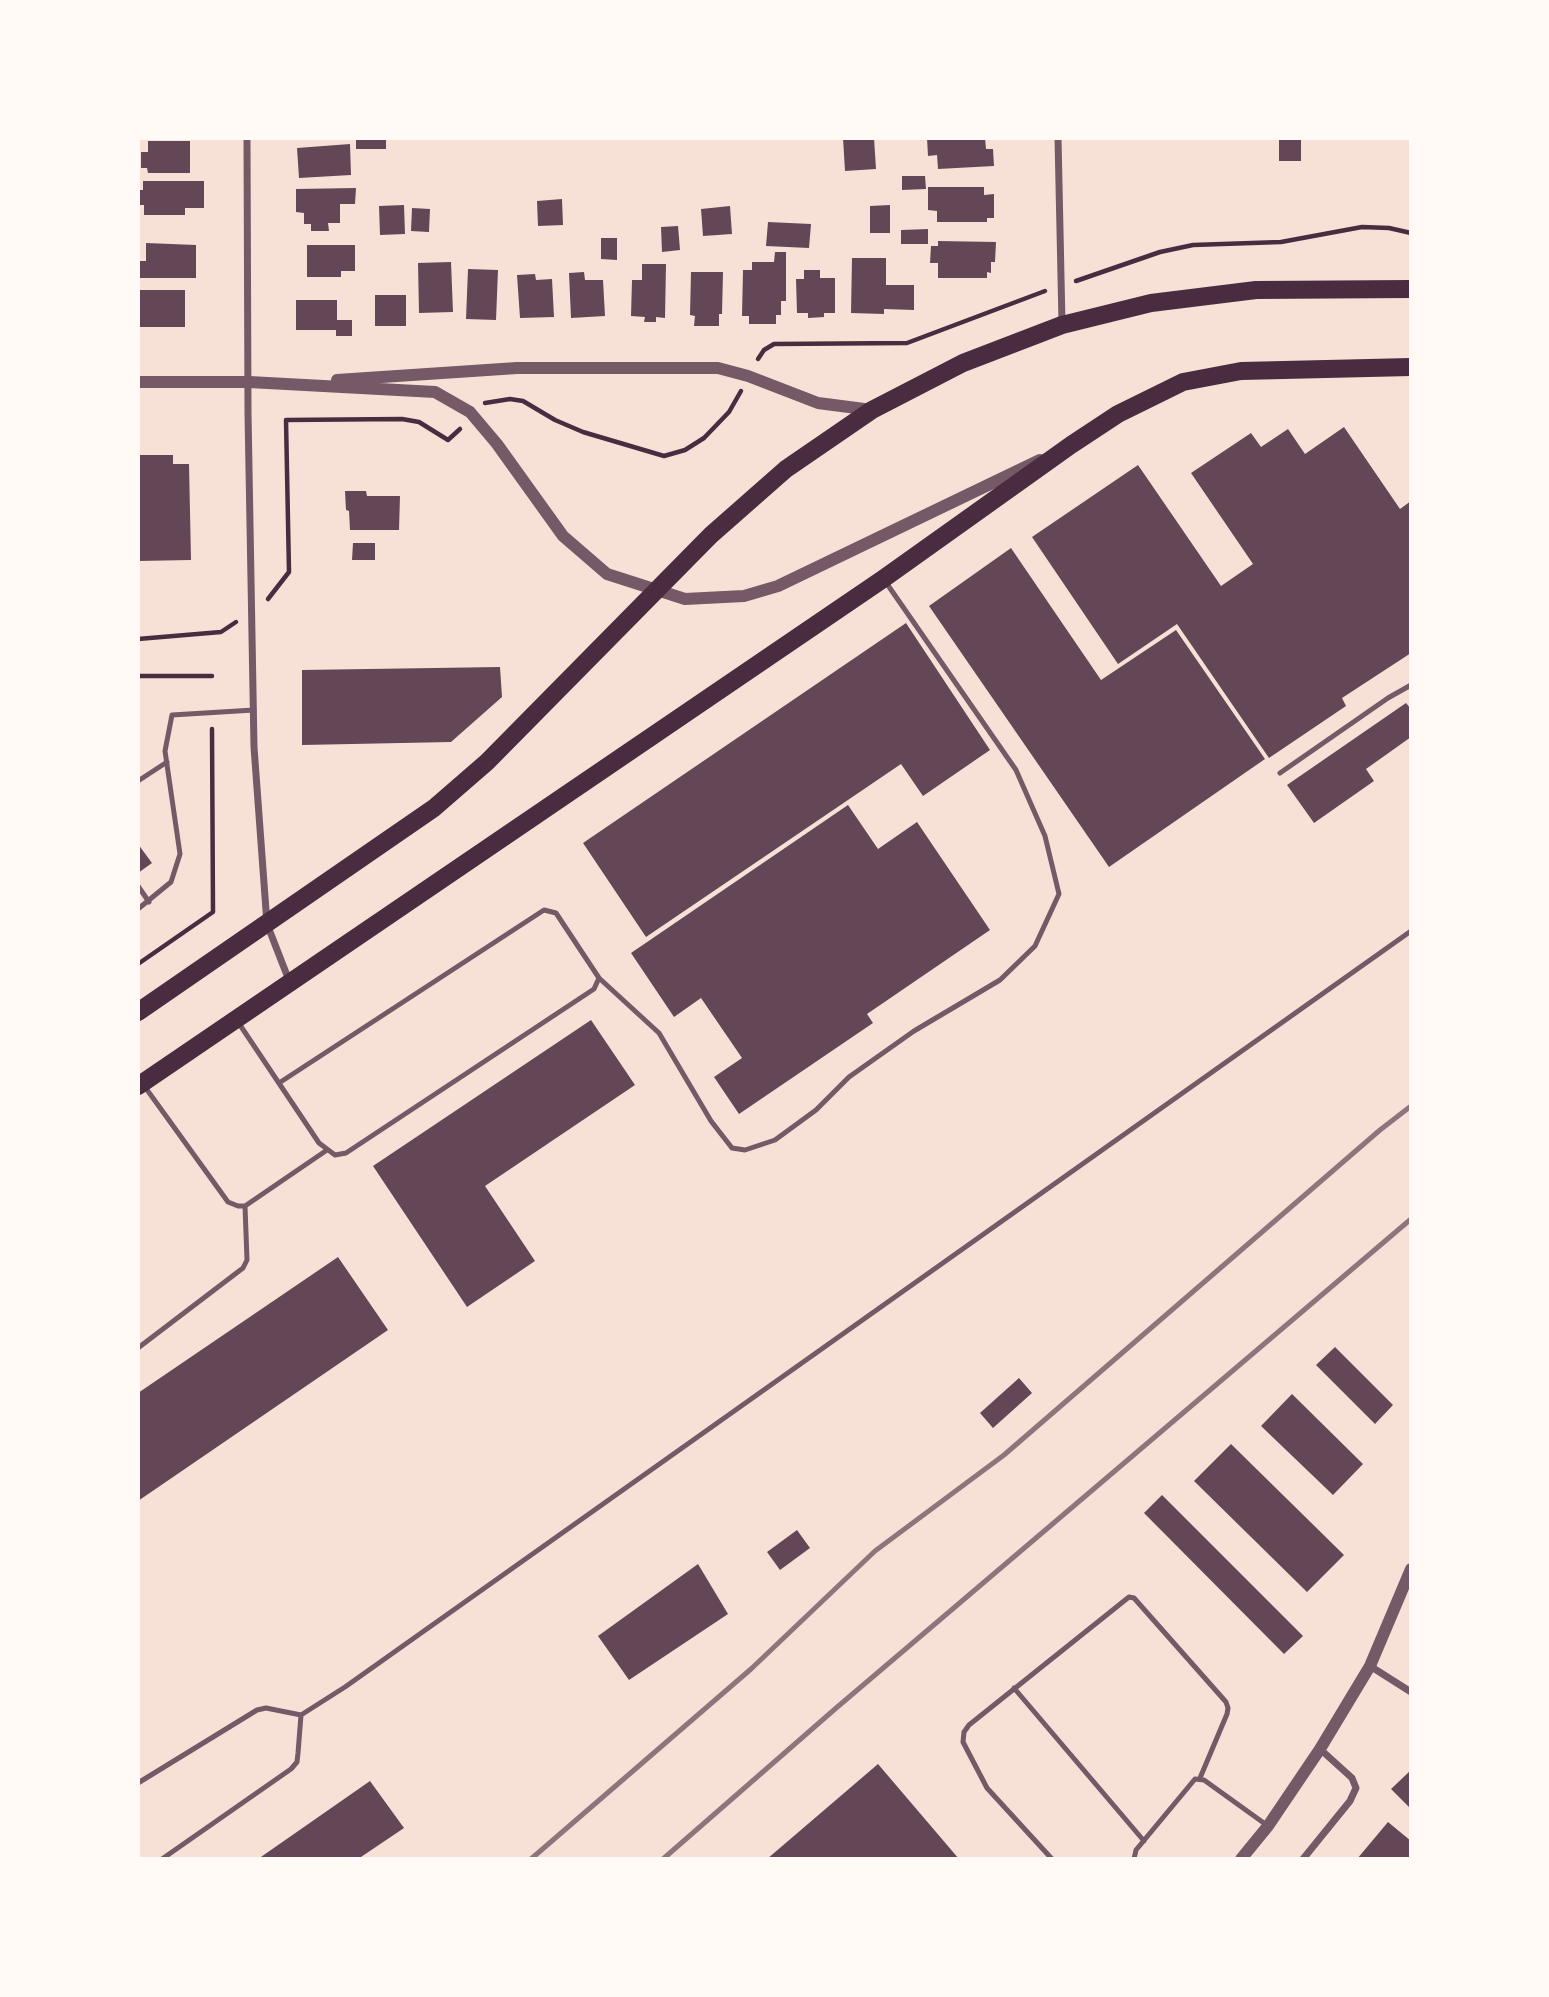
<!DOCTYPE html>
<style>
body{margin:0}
#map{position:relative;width:1549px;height:1997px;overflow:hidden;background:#f7e1d7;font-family:Bitter,serif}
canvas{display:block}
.frame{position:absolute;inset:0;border:140px solid #fffaf5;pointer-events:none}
</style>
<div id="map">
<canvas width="1549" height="1997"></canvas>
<div class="frame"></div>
</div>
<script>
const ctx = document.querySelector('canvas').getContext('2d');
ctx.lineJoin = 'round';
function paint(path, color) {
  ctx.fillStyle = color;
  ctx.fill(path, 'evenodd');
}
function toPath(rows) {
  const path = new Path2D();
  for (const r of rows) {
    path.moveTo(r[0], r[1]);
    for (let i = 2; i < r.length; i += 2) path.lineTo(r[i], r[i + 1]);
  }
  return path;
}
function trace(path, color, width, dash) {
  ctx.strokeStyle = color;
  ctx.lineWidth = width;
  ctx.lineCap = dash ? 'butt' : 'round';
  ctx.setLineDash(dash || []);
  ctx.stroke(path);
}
paint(toPath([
 [356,138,386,138,386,149,356,149],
 [843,138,874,138,876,169,845,171],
 [927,138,985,138,986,149,993,149,994,166,938,169,937,155,928,156],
 [1279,138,1301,138,1301,161,1279,161],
 [148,141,190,141,190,173,148,173,147,168,141,168,141,152,148,152],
 [350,144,351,175,299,178,297,148],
 [902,176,925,176,926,189,902,190],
 [143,181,204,181,204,208,185,208,185,215,144,215,144,205,138,205,138,190,143,190],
 [928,187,984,187,984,195,994,194,994,218,987,218,987,222,937,222,937,211,928,210],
 [356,188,355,204,340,204,340,223,328,223,329,231,311,231,311,224,304,224,304,213,296,212,296,189],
 [562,199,563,225,538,226,537,201],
 [404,205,405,234,380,235,379,206],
 [890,205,890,233,870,233,870,206],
 [730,206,732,234,703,236,701,209],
 [412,208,430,209,429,232,411,231],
 [768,222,811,224,809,248,766,246],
 [678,226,680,250,662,252,661,227],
 [928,229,928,244,901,244,901,230],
 [601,238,617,238,617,260,601,259],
 [938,241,996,242,995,262,991,262,991,273,987,272,987,278,938,278,938,263,930,263,931,246,938,246],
 [146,243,196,245,196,278,138,278,138,261,146,261],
 [307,245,355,245,355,271,341,271,341,277,307,277],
 [775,252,786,252,786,301,781,301,781,315,776,315,776,324,749,324,749,316,742,316,743,270,752,270,752,262,774,262],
 [852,258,886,258,886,285,914,285,914,310,884,309,884,314,851,313],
 [451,262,453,312,419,313,418,263],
 [642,264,666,264,665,318,656,317,656,322,644,322,645,317,631,316,632,280,642,280],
 [468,269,498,270,496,320,466,319],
 [804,270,820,270,820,278,835,278,835,313,824,313,824,317,808,318,808,313,797,313,796,279,804,279],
 [584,272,585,280,603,280,605,316,571,318,569,273],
 [691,272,723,272,722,314,719,314,719,326,694,326,695,316,690,315],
 [535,274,536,280,552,279,554,317,520,318,517,275],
 [139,290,185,290,185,327,139,327],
 [375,295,406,295,406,326,375,326],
 [296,300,337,300,337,320,352,320,352,336,336,336,336,330,296,330],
 [1344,427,1400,509,1411,501,1411,653,1342,698,1346,706,1269,758,1177,624,1118,664,1032,537,1138,465,1221,586,1253,564,1191,473,1251,433,1261,447,1288,429,1305,454],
 [138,455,173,455,173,464,189,464,191,560,138,561],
 [345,491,366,491,367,496,400,496,399,530,350,530,349,511,346,510],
 [353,543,375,543,375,560,352,560],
 [1011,548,1101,680,1176,630,1265,759,1109,867,929,606],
 [906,623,990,750,923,796,901,764,646,937,583,843],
 [500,667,502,697,451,742,302,745,302,670],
 [1406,703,1411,709,1411,737,1366,769,1374,781,1314,823,1287,785],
 [848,805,878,849,917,822,990,930,867,1014,873,1023,739,1114,714,1077,742,1058,701,998,674,1017,631,953],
 [138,844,152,863,138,873],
 [591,1020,635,1085,485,1186,535,1261,467,1307,373,1166],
 [338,1257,388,1330,138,1501,138,1393],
 [1335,1347,1393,1405,1375,1424,1316,1365],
 [1019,1378,1032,1393,993,1428,980,1413],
 [1292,1394,1363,1464,1333,1495,1261,1426],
 [1231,1444,1344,1555,1307,1592,1194,1481],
 [1162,1495,1303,1636,1284,1654,1144,1513],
 [797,1530,810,1548,780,1570,767,1552],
 [698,1564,728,1614,629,1680,598,1636],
 [878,1764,959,1859,767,1859],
 [1411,1770,1411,1809,1391,1789],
 [370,1781,404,1828,358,1859,258,1859],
 [1388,1822,1411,1841,1411,1859,1357,1859]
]), '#644757');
trace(toPath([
 [1076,281,1160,252,1193,245,1281,242,1362,227,1389,228,1411,233],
 [758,359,764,350,774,344,907,343,1045,291],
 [485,403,510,399,523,401,555,420,583,432,664,456,685,450,704,438,729,412,741,391],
 [268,599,289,572,286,420,402,419,419,422,448,440,460,429],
 [138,639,221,632,236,622],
 [138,676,212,676],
 [138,964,213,912,212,729]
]), '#4a2c40', 4.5);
trace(toPath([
 [1280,773,1388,698,1411,685],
 [138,781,167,762],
 [138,886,149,902],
 [138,909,171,882,180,854,165,751,172,715,254,710],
 [599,978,659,1033,711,1121,732,1148,745,1150,775,1140,816,1110,849,1077,914,1031,1000,980,1035,946,1059,894,1045,836,1016,770,885,581],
 [238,1022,319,1143,335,1155,346,1153,594,989,599,978,556,913,544,910,279,1083],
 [145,1087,228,1202,238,1206,245,1206,327,1150],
 [138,1348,243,1268,247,1260,245,1206],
 [1014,1688,1144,1841],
 [138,1783,257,1710,266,1708,301,1715,345,1687,1411,931],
 [162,1859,291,1769,297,1762,298,1753,301,1715],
 [1052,1859,987,1788,963,1742,964,1732,969,1725,1129,1597,1134,1598,1226,1702,1228,1708,1227,1714,1200,1778],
 [1134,1859,1136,1850,1195,1779,1204,1780,1268,1826]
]), '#755966', 5);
trace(toPath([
 [247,138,248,413,254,747,267,924,290,983],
 [1058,138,1062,323],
 [1370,1666,1411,1692],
 [1303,1859,1350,1801,1356,1788,1352,1778,1320,1749]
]), '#755966', 7);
trace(toPath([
 [337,380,517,368,718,368,748,376,818,403,872,410],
 [138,382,249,382,435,392,470,412,497,444,563,536,607,574,685,599,744,596,778,586,1040,460],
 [1241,1859,1268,1826,1320,1749,1370,1666,1411,1569]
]), '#755966', 12);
trace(toPath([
 [138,1012,434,808,487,762,711,535,786,469,872,410,963,363,1062,325,1151,303,1256,290,1411,289],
 [138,1086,883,579,1071,445,1118,414,1183,382,1241,371,1411,367]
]), '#4a2c40', 18);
trace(toPath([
 [531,1859,751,1669,875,1551,1004,1455,1380,1130,1411,1106],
 [663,1859,835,1709,1411,1219]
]), '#8f747c', 5);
</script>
